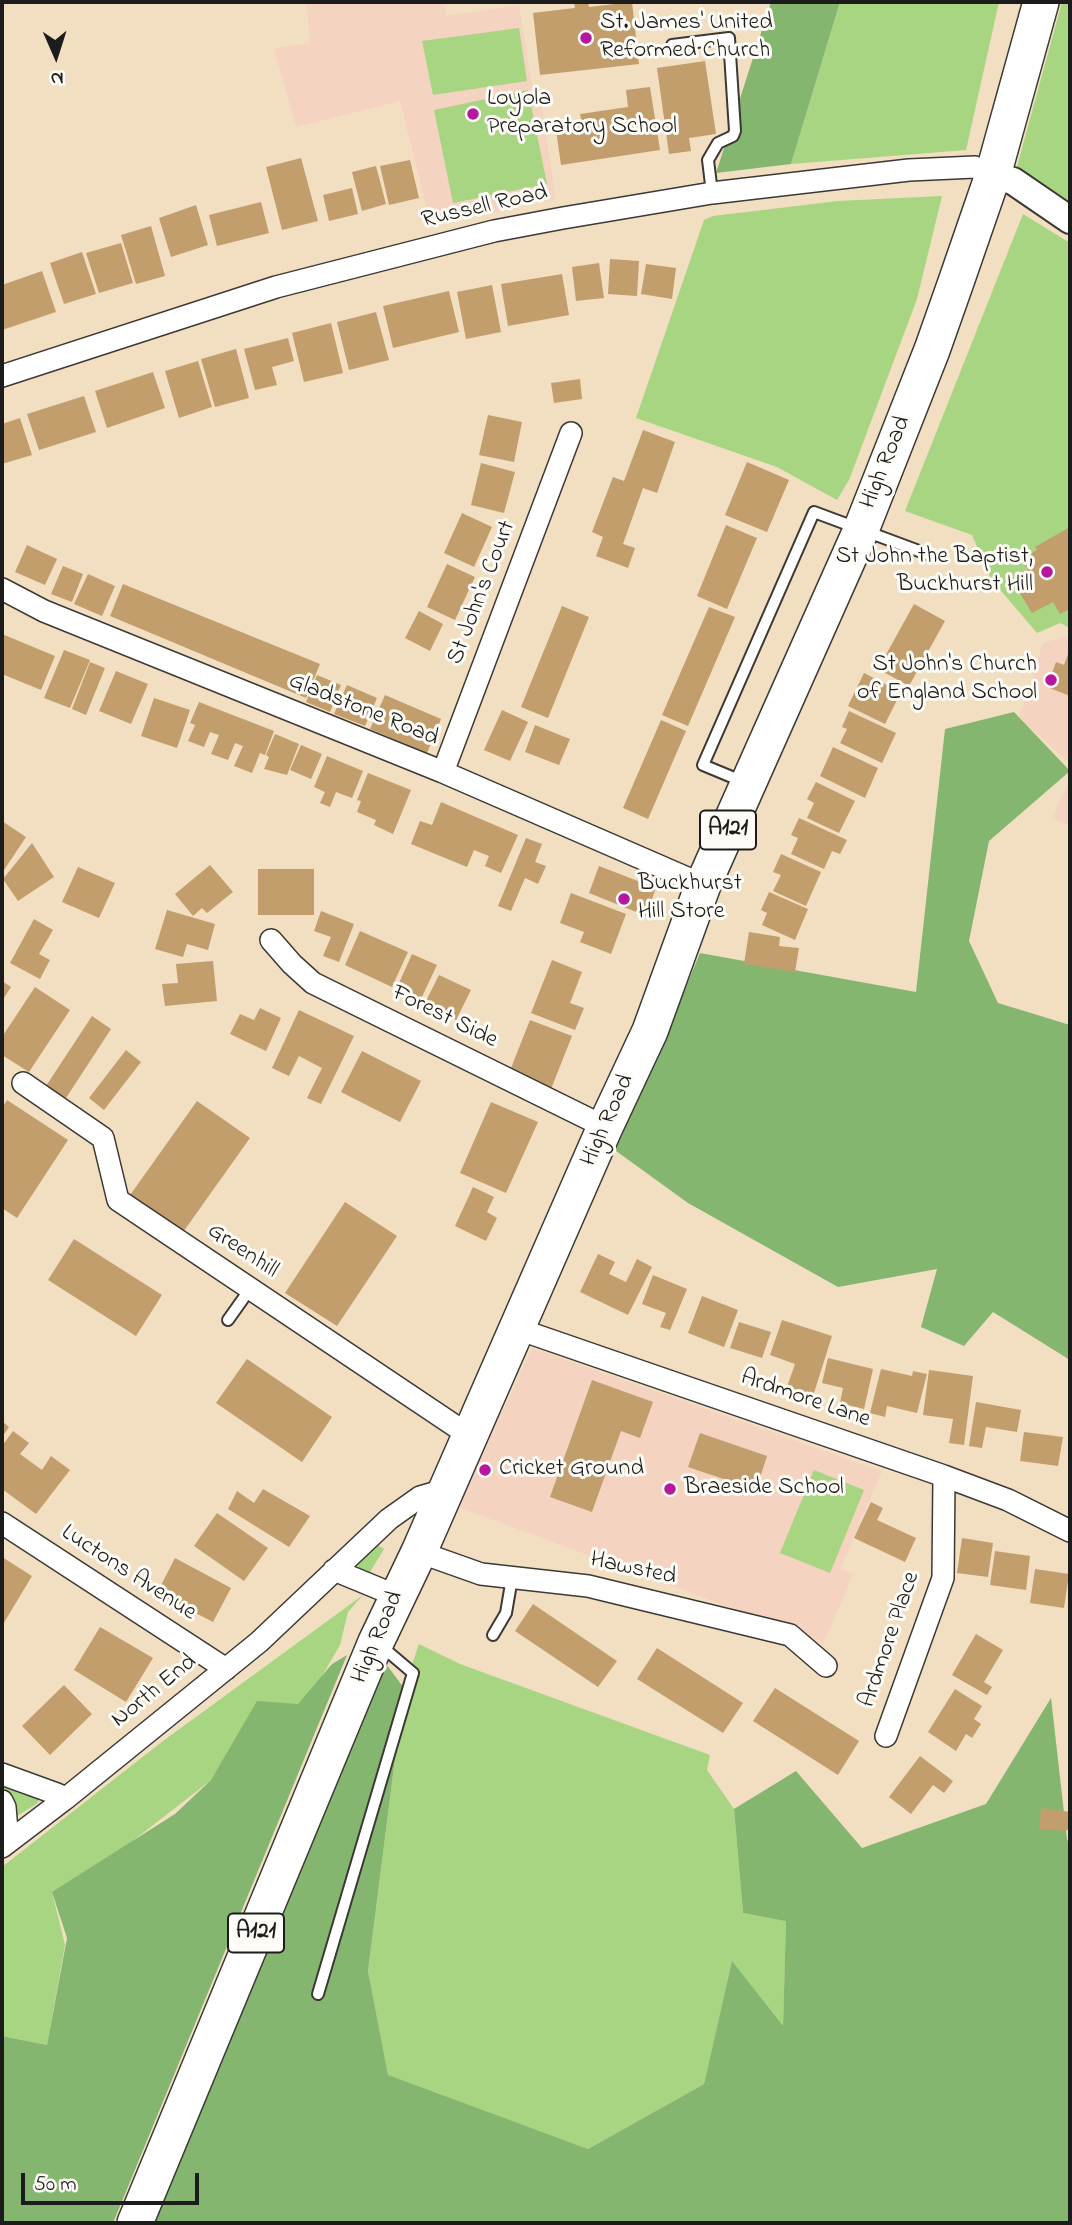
<!DOCTYPE html>
<style>
body{margin:0}
#map{position:relative;width:1072px;height:2225px;overflow:hidden;background:#f2dec1;font-family:"Indie Flower",sans-serif}
canvas{display:block}
.frame{position:absolute;inset:0;border:4px solid #1c1c1c;pointer-events:none}
.north{position:absolute;left:21px;top:21px;width:70px;height:70px;-webkit-text-stroke:5px #fdfcf7;paint-order:stroke;rotate:177deg;font-size:19px;font-weight:700;line-height:28px;text-align:center;color:#1c1c1c}
.north::after{content:'';display:block;margin:auto;width:24px;height:32px;background:#1c1c1c;clip-path:polygon(50% 0,100% 100%,50% 72%,0 100%)}
.scale{position:absolute;left:21px;top:2173px;width:178px;height:32px;box-sizing:border-box;border:4px solid #1c1c1c;border-top:0;padding-left:9px;font-size:21px;line-height:24px;white-space:nowrap;color:#1c1c1c;-webkit-text-stroke:5px #fdfcf7;paint-order:stroke}
</style>
<div id="map">
<canvas width="1072" height="2225"></canvas>
<div class="frame"></div>
<div class="north">N</div>
<div class="scale">50 m</div>
</div>
<script>
const ctx = document.querySelector('canvas').getContext('2d');
ctx.lineJoin = 'round';
function paint(path, color) {
  ctx.fillStyle = color;
  ctx.fill(path, 'evenodd');
}
function toPath(rows) {
  const path = new Path2D();
  for (const r of rows) {
    path.moveTo(r[0], r[1]);
    for (let i = 2; i < r.length; i += 2) path.lineTo(r[i], r[i + 1]);
  }
  return path;
}
function trace(path, color, width, dash) {
  ctx.strokeStyle = color;
  ctx.lineWidth = width;
  ctx.lineCap = dash ? 'butt' : 'round';
  ctx.setLineDash(dash || []);
  ctx.stroke(path);
}
function drawText(font, color, halo, rows, align = 'center') {
  ctx.font = font + ' "Indie Flower",sans-serif';
  ctx.lineWidth = 6;
  ctx.setLineDash([]);
  ctx.textBaseline = 'middle';
  ctx.strokeStyle = halo;
  ctx.fillStyle = color;
  for (const [text, x, y, turn = 0] of rows) {
    ctx.save();
    ctx.translate(x, y);
    ctx.rotate((+turn || 0) * Math.PI / 180);
    ctx.textAlign = isNaN(turn) ? turn : align;
    if (halo) ctx.strokeText(text, 0, 0);
    ctx.fillText(text, 0, 0);
    ctx.restore();
  }
}
paint(toPath([
 [306,2,444,2,446,16,519,5,532,85,539,88,556,199,431,225,400,101,296,127,274,49,310,43],
 [1070,635,1070,763,1019,718,1043,643],
 [1070,780,1070,826,1052,818],
 [532,1348,882,1471,841,1568,853,1574,824,1642,458,1507]
]), '#f4d3c1');
paint(toPath([
 [840,2,999,2,966,150,791,164],
 [1062,2,1070,2,1070,220,1013,181],
 [519,28,527,81,433,95,422,41],
 [528,90,547,184,453,203,434,110],
 [942,196,917,299,849,480,837,500,777,467,636,418,704,220,713,216,838,201],
 [1023,214,1070,243,1070,628,1060,623,1037,633,991,579,972,535,905,511],
 [814,1470,864,1490,830,1573,780,1553],
 [377,1545,384,1549,367,1577,358,1570,358,1561],
 [363,1595,348,1612,340,1645,314,1690,298,1704,227,1754,211,1780,107,1861,52,1892,65,1945,47,2045,2,2036,2,1867,163,1741],
 [419,1644,460,1664,710,1755,707,1770,734,1809,743,1913,786,1920,783,2028,732,1962,704,2084,588,2149,388,2076,368,1971,404,1688],
 [2,1787,39,1796,38,1803,17,1816]
]), '#a7d582');
paint(toPath([
 [771,2,840,2,791,164,716,173],
 [1014,712,1070,771,989,841,969,941,998,1003,1070,1025,1070,1360,993,1312,964,1346,921,1327,937,1269,838,1287,688,1203,612,1148,658,1054,700,953,916,992,945,729],
 [347,1655,113,2223,2,2223,2,2036,47,2045,67,1938,52,1892,175,1814,211,1780,257,1701,298,1704,332,1664],
 [380,1656,404,1688,368,1971,388,2075,588,2149,704,2084,732,1961,783,2026,786,1921,743,1913,734,1809,796,1771,862,1848,986,1804,1051,1698,1067,1839,1070,1846,1070,2223,144,2223]
]), '#85b670');
paint(toPath([
 [574,2,588,2,589,7,632,2,639,64,540,75,533,13,575,8],
 [705,61,716,134,689,138,691,151,669,154,657,68],
 [650,87,660,150,561,165,555,123,581,119,580,114,628,107,626,90],
 [301,158,318,221,282,230,266,167],
 [410,160,419,198,389,205,380,166],
 [376,166,386,204,362,211,352,172],
 [352,188,358,214,329,221,323,195],
 [261,202,269,233,217,246,209,215],
 [196,205,208,245,171,257,159,218],
 [151,226,165,276,136,284,121,235],
 [121,243,133,283,99,293,86,253],
 [82,252,96,294,64,304,50,263],
 [610,259,639,261,637,296,608,294],
 [599,263,604,298,576,301,572,267],
 [646,264,676,268,672,299,641,294],
 [42,271,56,312,2,330,2,285],
 [562,274,569,315,508,326,501,284],
 [492,285,501,332,466,339,457,292],
 [449,291,459,332,393,348,383,306],
 [376,312,389,360,349,370,337,322],
 [331,323,343,373,304,382,292,333],
 [288,338,294,361,272,367,277,385,255,390,244,349],
 [236,349,249,398,215,407,201,359],
 [198,361,212,407,179,418,165,371],
 [153,372,165,408,107,428,95,391],
 [580,379,582,399,554,403,551,383],
 [84,396,96,432,39,450,27,414],
 [488,415,522,422,514,462,479,455],
 [20,418,32,455,2,464,2,424],
 [643,430,675,442,657,493,643,488,623,544,635,548,628,568,596,556,603,537,592,532,613,477,624,481],
 [747,462,789,480,767,532,725,515],
 [481,463,515,472,504,513,471,505],
 [462,513,492,527,474,567,444,553],
 [726,525,757,538,727,609,697,596],
 [1070,527,1070,609,1060,614,1053,602,1032,613,1018,590,1022,583,1018,575,1028,569,1021,559,1037,550,1035,547],
 [27,545,57,559,45,585,15,572],
 [447,564,475,577,455,620,427,607],
 [63,566,83,574,72,602,51,594],
 [88,574,115,586,102,616,74,604],
 [123,584,320,664,306,698,110,616],
 [914,604,945,621,909,686,878,669],
 [562,606,589,617,548,718,521,707],
 [709,607,735,617,688,726,662,715],
 [419,611,443,624,430,651,405,638],
 [2,634,55,656,41,690,2,674],
 [1070,649,1070,696,1047,687,1056,662,1064,665],
 [64,650,90,660,70,708,44,698],
 [90,662,105,668,86,715,72,709],
 [116,671,148,684,131,724,99,711],
 [864,673,901,692,885,724,848,706],
 [317,675,341,685,330,712,306,702],
 [347,685,377,698,365,726,334,714],
 [385,695,441,719,427,753,370,729],
 [154,698,190,710,177,748,141,736],
 [199,702,274,731,265,755,260,753,252,773,234,766,243,746,240,745,235,743,228,760,211,754,219,735,210,732,204,747,188,741,195,725,190,723],
 [502,710,528,722,510,761,484,750],
 [849,711,896,733,882,763,840,743,847,729,842,727],
 [661,720,686,731,648,819,623,808],
 [535,725,570,739,559,765,525,752],
 [275,734,299,744,287,775,264,769,269,757,266,755],
 [301,745,322,754,311,779,290,770],
 [833,747,878,768,865,798,820,776],
 [327,756,363,771,352,798,336,792,330,807,320,803,325,792,314,787],
 [368,773,411,790,393,834,374,825,376,820,357,812,361,801,357,800],
 [816,782,855,801,839,833,807,818,814,803,807,799],
 [441,802,518,835,501,873,485,866,489,856,474,850,467,867,411,844,420,821,432,825],
 [799,818,847,840,840,854,832,851,824,869,791,854,798,838,791,835],
 [2,821,26,837,2,873],
 [526,838,542,844,535,862,546,866,538,884,525,878,511,911,498,906],
 [32,843,54,877,18,901,3,879],
 [781,854,821,872,806,906,773,891,781,875,773,872],
 [210,865,233,892,207,913,202,908,193,916,175,894],
 [599,866,656,888,646,916,589,893],
 [78,867,115,883,99,918,62,902],
 [258,869,314,869,314,915,258,915],
 [769,892,808,909,795,940,762,925,767,913,761,910],
 [571,893,626,914,611,954,580,942,584,932,560,923],
 [167,910,215,924,208,950,187,944,183,957,155,949],
 [321,911,354,924,339,962,323,956,331,937,314,931],
 [34,919,53,930,39,954,50,960,40,979,10,963],
 [360,931,408,952,392,987,345,965],
 [749,932,780,937,779,946,799,948,795,972,744,964],
 [412,954,437,965,419,1003,395,992],
 [552,960,582,972,570,1003,584,1008,575,1030,531,1013],
 [213,961,217,1001,165,1006,162,984,178,983,176,964],
 [439,975,471,990,456,1020,424,1005],
 [2,981,11,987,2,1001],
 [35,987,70,1010,29,1072,2,1055,2,1037],
 [260,1008,281,1018,266,1051,230,1034,240,1014,254,1020],
 [299,1010,354,1036,321,1104,307,1098,322,1068,299,1056,289,1076,272,1068],
 [92,1016,111,1029,66,1098,46,1086],
 [530,1020,572,1036,551,1089,509,1073],
 [126,1050,141,1062,104,1110,89,1098],
 [362,1051,421,1081,400,1122,341,1092],
 [7,1100,68,1140,17,1218,2,1208,2,1108],
 [197,1101,250,1138,181,1235,128,1198],
 [491,1102,538,1122,506,1193,460,1173],
 [473,1187,494,1197,487,1212,497,1218,486,1241,455,1226],
 [345,1202,397,1236,337,1326,285,1293],
 [74,1239,162,1295,136,1336,48,1280],
 [598,1254,615,1262,609,1274,626,1282,637,1259,652,1267,628,1315,580,1292],
 [653,1275,687,1289,670,1330,660,1327,666,1313,642,1304],
 [702,1296,738,1310,724,1347,688,1333],
 [782,1320,832,1336,813,1396,787,1387,795,1364,770,1355],
 [739,1322,771,1332,762,1358,730,1348],
 [828,1358,873,1369,864,1409,840,1403,843,1388,822,1383],
 [247,1359,332,1417,302,1462,216,1403],
 [881,1369,912,1376,913,1371,927,1374,917,1413,887,1406,885,1417,870,1413],
 [929,1370,973,1376,964,1445,949,1443,953,1419,923,1415],
 [592,1380,653,1402,640,1438,621,1431,592,1512,550,1497],
 [976,1402,1021,1410,1017,1432,986,1427,982,1448,969,1446],
 [2,1421,9,1427,2,1437],
 [13,1431,29,1443,20,1454,42,1470,51,1456,70,1470,36,1514,2,1489,2,1446],
 [1024,1432,1063,1437,1058,1466,1020,1461],
 [700,1433,767,1456,756,1490,688,1467],
 [263,1489,310,1516,289,1547,228,1509,237,1491,254,1503],
 [871,1502,883,1508,877,1520,916,1538,905,1562,854,1538],
 [217,1513,268,1548,244,1581,194,1546],
 [962,1538,993,1543,988,1577,957,1573],
 [995,1551,1030,1556,1026,1590,990,1585],
 [2,1557,32,1576,2,1626],
 [175,1558,231,1588,213,1622,157,1593],
 [1035,1569,1069,1574,1064,1608,1030,1603],
 [533,1604,617,1661,598,1687,515,1631],
 [100,1627,153,1658,126,1702,74,1670],
 [976,1634,1003,1650,984,1682,992,1687,987,1695,952,1675],
 [657,1648,743,1703,723,1733,637,1679],
 [64,1685,92,1714,50,1755,22,1726],
 [775,1688,859,1741,838,1775,753,1721],
 [955,1689,982,1706,974,1719,981,1724,972,1738,966,1734,956,1751,928,1732],
 [920,1756,953,1781,944,1793,933,1785,911,1814,889,1797],
 [1041,1808,1070,1812,1070,1828,1066,1831,1047,1829,1039,1831]
]), '#c29e6d');
const service = toPath([
 [672,45,729,38,735,131,733,136,718,143,708,160,712,193],
 [744,782,703,765,814,512,927,554],
 [228,1320,250,1289],
 [493,1635,506,1613,512,1578],
 [318,1994,413,1673,380,1645]
]);
const minor = toPath([
 [2,376,276,287,494,231,563,218,712,193,909,170,975,167,993,175],
 [2,589,44,611,443,772,703,885],
 [443,772,571,433],
 [271,940,292,964,313,983,605,1127],
 [23,1083,103,1138,118,1200,470,1436],
 [518,1329,944,1476,1008,1500,1070,1531],
 [2,1523,226,1669],
 [419,1552,481,1574,588,1586,790,1635,826,1666],
 [334,1570,397,1596],
 [886,1736,943,1578,944,1476],
 [2,1774,57,1794,65,1799],
 [2,1801,5,1807,8,1842],
 [2,1847,65,1799,259,1642,389,1519,420,1497,437,1492,443,1496]
]);
const tertiary = toPath([
 [993,175,1013,181,1070,220]
]);
const primary = toPath([
 [135,2223,376,1642,419,1552,605,1127,650,1031,703,885,861,530,932,350,956,282,993,175,1041,2]
]);
trace(service, '#3c3935', 14);
trace(minor, '#3c3935', 24);
trace(tertiary, '#3c3935', 30);
trace(primary, '#3c3935', 38);
trace(service, '#fff', 10);
trace(minor, '#fff', 21);
trace(tertiary, '#fff', 26);
trace(primary, '#fff', 35);
for (const [x, y, r, color] of [
 [586,38,7,"#b5179e"],
 [473,114,7,"#b5179e"],
 [1047,572,7,"#b5179e"],
 [1051,680,7,"#b5179e"],
 [624,899,7,"#b5179e"],
 [485,1470,7,"#b5179e"],
 [670,1489,7,"#b5179e"]
]) {
  const dot = new Path2D();
  dot.arc(x, y, r, 0, 2 * Math.PI);
  ctx.fillStyle = color;
  ctx.fill(dot);
  trace(dot, '#fdfcf7', 2.5);
}
for (const [x, y, w] of [
 [728,830,56],
 [256,1933,56]
]) {
  const box = new Path2D();
  box.roundRect(x - w / 2, y - 19.5, w, 39, 5);
  ctx.fillStyle = '#fdfcf7';
  ctx.fill(box);
  trace(box, '#1c1c1c', 2);
}
drawText('bold 23px', '#1c1c1c', null, [
 ["A121",728,830],
 ["A121",256,1933]
]);
drawText('24px', '#1c1c1c', '#fdfcf7', [
 ["St. James' United",600,24],
 ["Reformed Church",600,52],
 ["Loyola",487,100],
 ["Preparatory School",487,128],
 ["St John the Baptist,",1033,558,"right"],
 ["Buckhurst Hill",1033,586,"right"],
 ["St John's Church",1037,666,"right"],
 ["of England School",1037,694,"right"],
 ["Buckhurst",638,885],
 ["Hill Store",638,913],
 ["Cricket Ground",499,1470],
 ["Braeside School",684,1489]
], 'left');
drawText('24px', '#1c1c1c', '#fdfcf7', [
 ["Russell Road",485,208,-13],
 ["High Road",887,463,-68],
 ["St John's Court",483,593,-69],
 ["Gladstone Road",363,711,22],
 ["Forest Side",444,1018,26],
 ["High Road",609,1121,-66],
 ["Greenhill",242,1252,34],
 ["Ardmore Lane",805,1400,19],
 ["Hawsted",633,1570,12],
 ["Luctons Avenue",128,1574,33],
 ["High Road",379,1638,-67],
 ["Ardmore Place",891,1640,-71],
 ["North End",155,1692,-39]
]);
</script>
